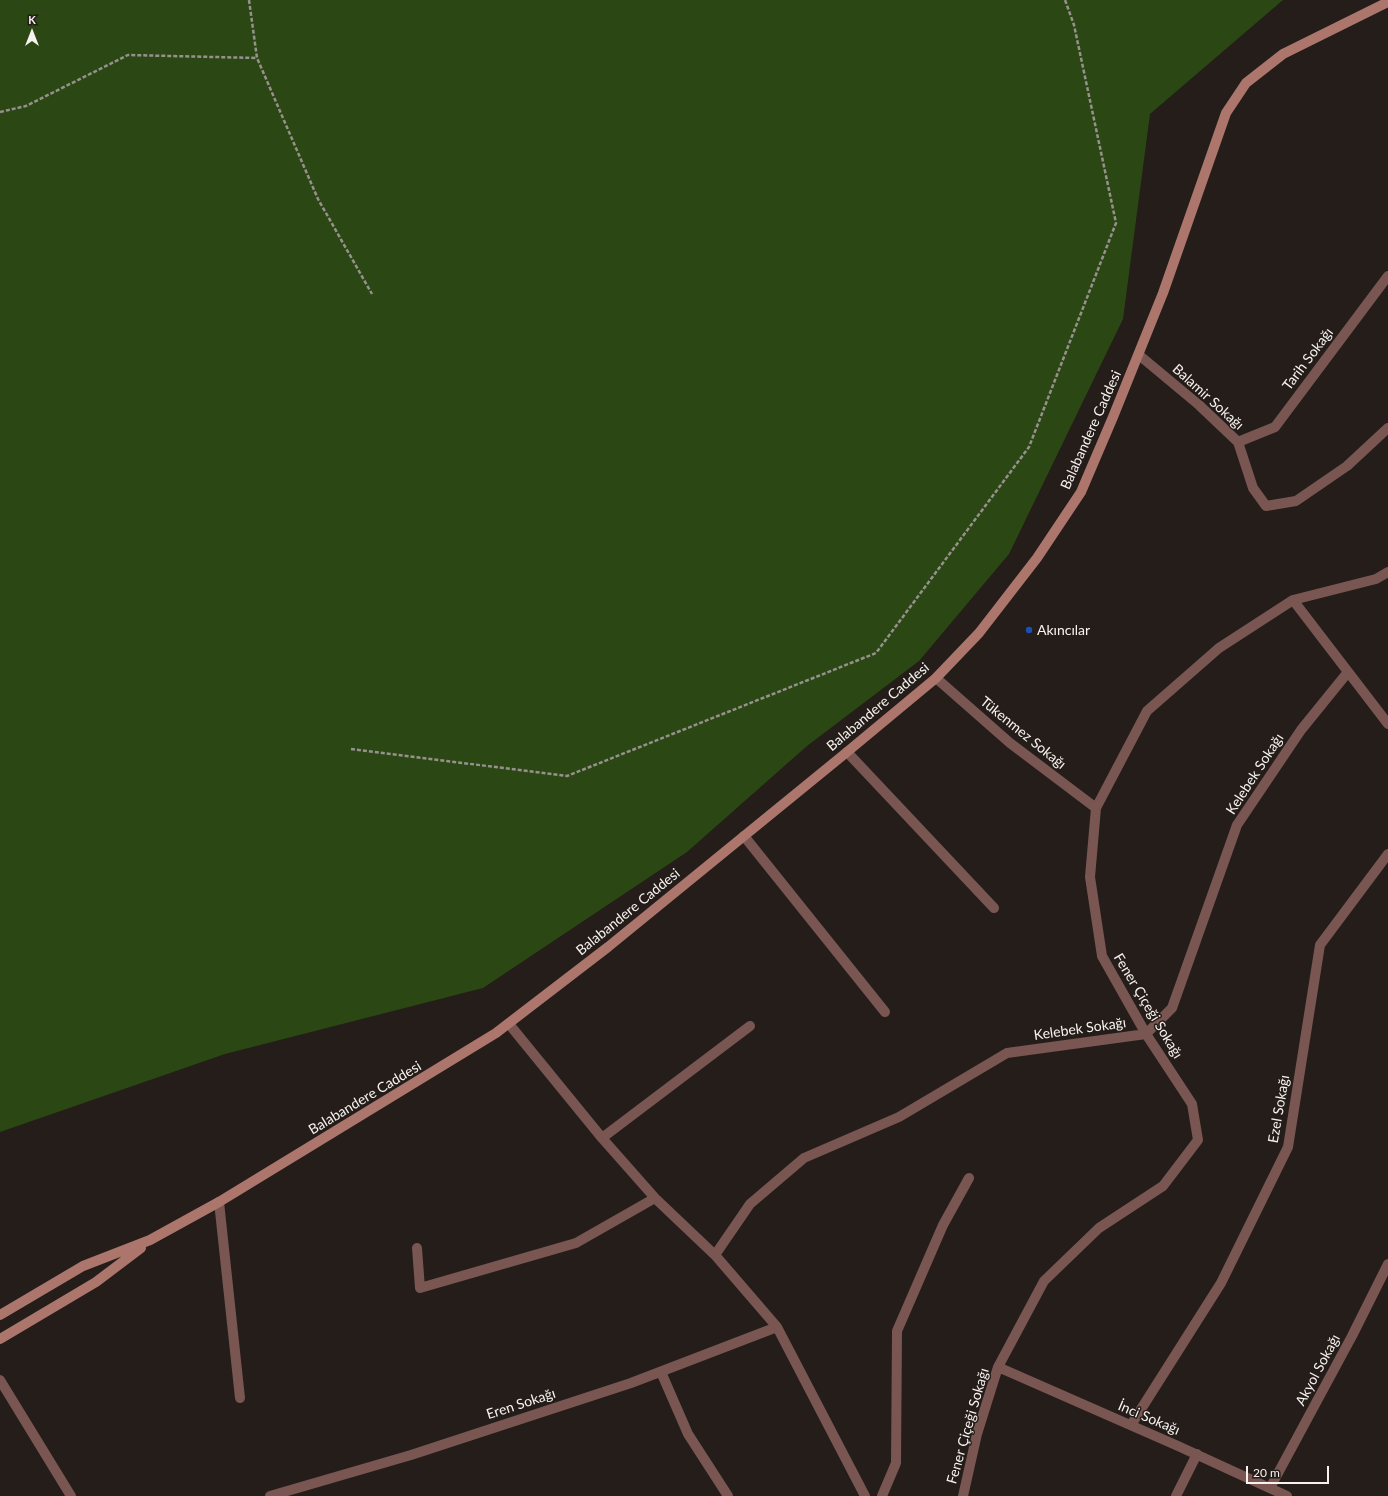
<!DOCTYPE html>
<meta charset="utf-8">
<style>
body{margin:0}
#map{position:relative;width:1388px;height:1496px;overflow:hidden;background:#241d19;font-family:Lato,sans-serif}
canvas{display:block}
.north{position:absolute;left:12px;top:12px;width:40px;height:40px;-webkit-text-stroke:3px #241d19;paint-order:stroke;rotate:0deg;font-size:11px;font-weight:700;line-height:16px;text-align:center;color:#f7f2ef}
.north::after{content:'';display:block;margin:auto;width:14px;height:18px;background:#f7f2ef;clip-path:polygon(50% 0,100% 100%,50% 72%,0 100%)}
.scale{position:absolute;left:1246px;top:1466px;width:83px;height:18px;box-sizing:border-box;border:2px solid #f7f2ef;border-top:0;padding-left:5px;font-size:12px;line-height:14px;white-space:nowrap;color:#f7f2ef;-webkit-text-stroke:3px #241d19;paint-order:stroke}
</style>
<div id="map">
<canvas width="1388" height="1496"></canvas>
<div class="north">K</div>
<div class="scale">20 m</div>
</div>
<script>
const ctx = document.querySelector('canvas').getContext('2d');
ctx.lineJoin = 'round';
function paint(path, color) {
  ctx.fillStyle = color;
  ctx.fill(path, 'evenodd');
}
function toPath(rows) {
  const path = new Path2D();
  for (const r of rows) {
    path.moveTo(r[0], r[1]);
    for (let i = 2; i < r.length; i += 2) path.lineTo(r[i], r[i + 1]);
  }
  return path;
}
function trace(path, color, width, dash) {
  ctx.strokeStyle = color;
  ctx.lineWidth = width;
  ctx.lineCap = dash ? 'butt' : 'round';
  ctx.setLineDash(dash || []);
  ctx.stroke(path);
}
function drawText(font, color, halo, rows, align = 'center') {
  ctx.font = font + ' Lato,sans-serif';
  ctx.lineWidth = 3;
  ctx.setLineDash([]);
  ctx.textBaseline = 'middle';
  ctx.strokeStyle = halo;
  ctx.fillStyle = color;
  for (const [text, x, y, turn = 0] of rows) {
    ctx.save();
    ctx.translate(x, y);
    ctx.rotate((+turn || 0) * Math.PI / 180);
    ctx.textAlign = isNaN(turn) ? turn : align;
    if (halo) ctx.strokeText(text, 0, 0);
    ctx.fillText(text, 0, 0);
    ctx.restore();
  }
}
paint(toPath([
 [0,0,1283,0,1150,114,1123,319,1009,554,919,661,807,746,687,852,483,988,225,1054,0,1132]
]), '#2b4713');
trace(toPath([
 [249,0,257,58,318,199,372,294],
 [0,112,26,106,128,55,257,58],
 [351,749,567,776,876,653,1029,447,1116,223,1074,25,1065,0]
]), '#97918e', 2.5, [4, 2]);
trace(toPath([
 [1139,355,1199,405,1238,442,1253,488,1266,506,1296,501,1347,466,1388,428],
 [1238,442,1275,427,1388,276],
 [1293,600,1388,724],
 [936,678,1010,743,1096,808],
 [847,752,994,908],
 [744,836,885,1012],
 [509,1024,602,1138,655,1198,715,1255,777,1327,865,1496],
 [602,1138,750,1026],
 [219,1202,240,1398],
 [417,1248,420,1288,576,1243,655,1198],
 [715,1255,750,1204,804,1158,899,1117,1007,1053,1146,1034,1172,1008,1237,825,1301,730,1348,672],
 [998,1367,1178,1446,1287,1496],
 [661,1372,688,1434,728,1496],
 [0,1380,71,1496],
 [1131,1425,1221,1283,1288,1147,1320,945,1388,854],
 [1270,1488,1352,1336,1388,1264],
 [270,1496,411,1455,631,1383,777,1327],
 [882,1496,896,1463,897,1331,943,1225,969,1178],
 [963,1496,977,1434,998,1367,1044,1281,1099,1228,1163,1186,1198,1140,1192,1104,1146,1034,1102,956,1090,877,1096,808,1147,711,1219,648,1293,600,1376,579,1388,572],
 [1176,1496,1197,1454]
]), '#795651', 10);
trace(toPath([
 [0,1315,83,1266,150,1240,219,1202,496,1033,608,947,847,752,936,678,979,633,1037,558,1081,492,1113,417,1163,293,1226,113,1246,83,1283,54,1388,2],
 [0,1339,96,1282,141,1248]
]), '#ad766d', 10);
for (const [x, y, r, color] of [
 [1029,630,4,"#1a4fb4"]
]) {
  const dot = new Path2D();
  dot.arc(x, y, r, 0, 2 * Math.PI);
  ctx.fillStyle = color;
  ctx.fill(dot);
  trace(dot, '#241d19', 1.5);
}
drawText('14px', '#f7f2ef', '#241d19', [
 ["Tarih Sokağı",1308,359,-53],
 ["Balamir Sokağı",1208,397,42],
 ["Balabandere Caddesi",1091,430,-66],
 ["Balabandere Caddesi",878,707,-40],
 ["Tükenmez Sokağı",1023,733,39],
 ["Kelebek Sokağı",1255,774,-57],
 ["Balabandere Caddesi",628,912,-39],
 ["Fener Çiçeği Sokağı",1148,1006,59],
 ["Kelebek Sokağı",1080,1029,-8],
 ["Balabandere Caddesi",365,1098,-31],
 ["Ezel Sokağı",1279,1109,-80],
 ["Akyol Sokağı",1318,1370,-62],
 ["Eren Sokağı",521,1404,-18],
 ["İnci Sokağı",1149,1418,23],
 ["Fener Çiçeği Sokağı",968,1426,-74]
]);
drawText('14px', '#f7f2ef', '#241d19', [
 ["Akıncılar",1037,630]
], 'left');
</script>
